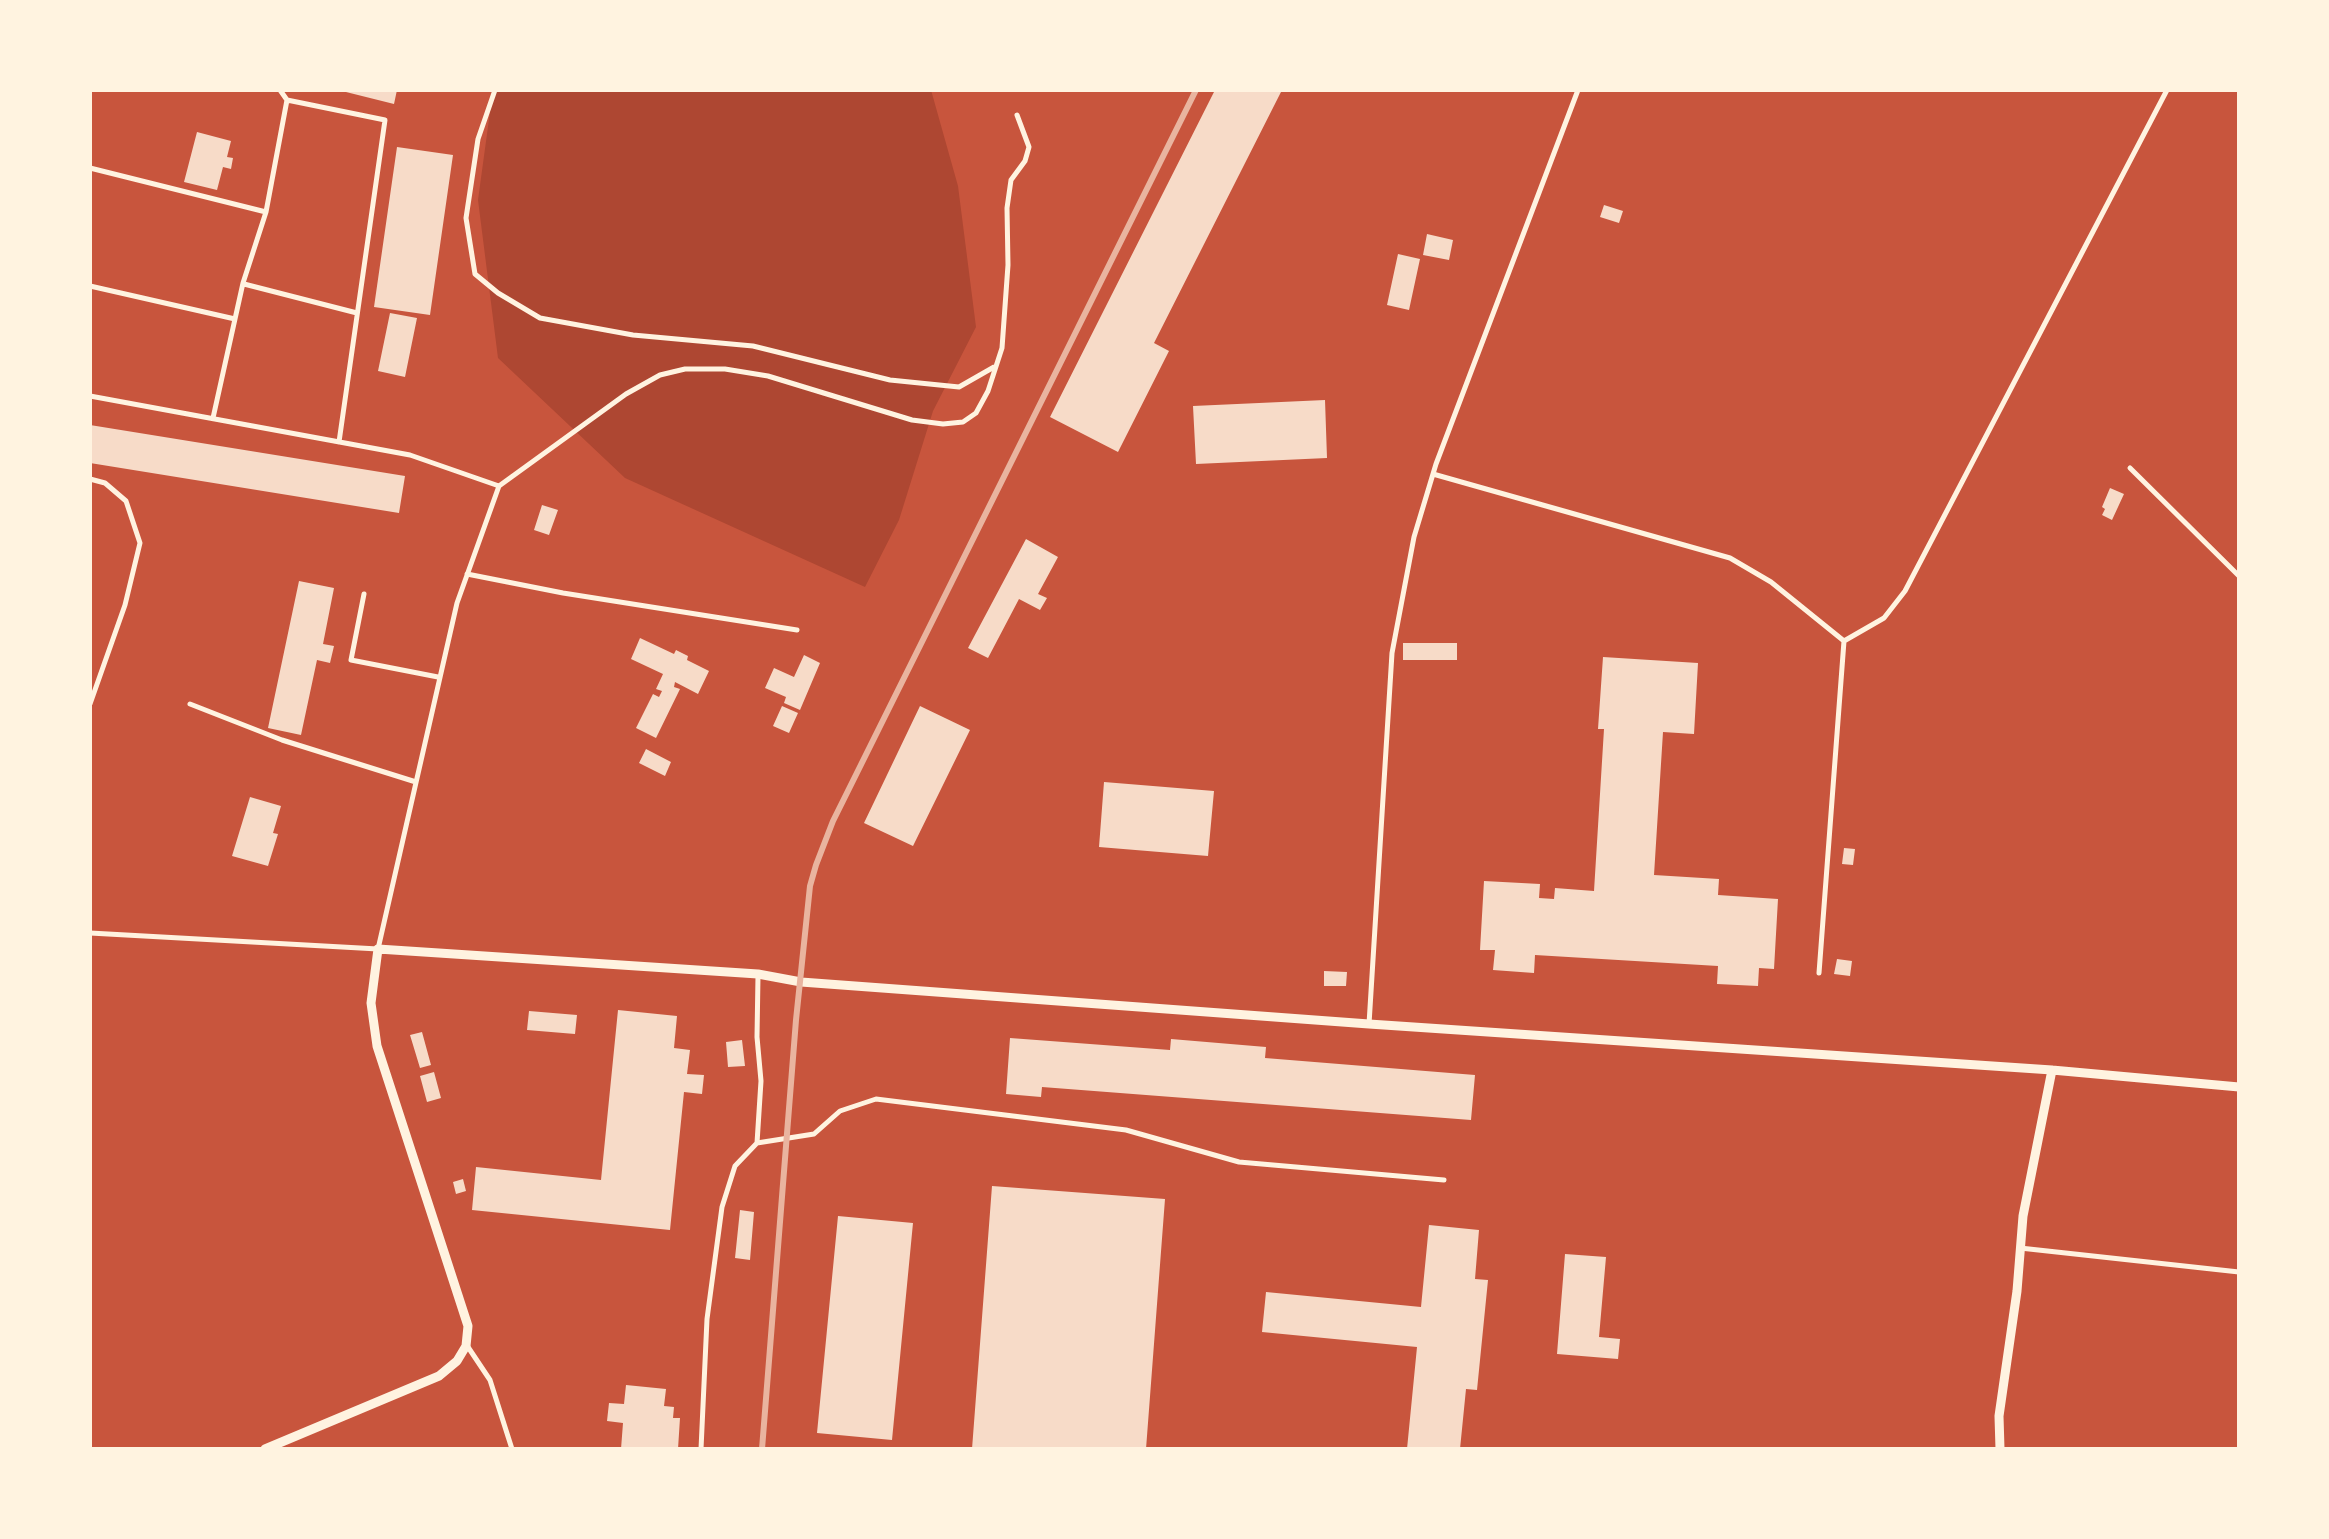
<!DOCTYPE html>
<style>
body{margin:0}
#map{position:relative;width:2329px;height:1539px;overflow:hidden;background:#c8553d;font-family:Overpass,sans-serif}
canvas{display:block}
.frame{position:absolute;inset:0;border:92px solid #fff3e0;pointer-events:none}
</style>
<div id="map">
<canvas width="2329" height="1539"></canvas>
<div class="frame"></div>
</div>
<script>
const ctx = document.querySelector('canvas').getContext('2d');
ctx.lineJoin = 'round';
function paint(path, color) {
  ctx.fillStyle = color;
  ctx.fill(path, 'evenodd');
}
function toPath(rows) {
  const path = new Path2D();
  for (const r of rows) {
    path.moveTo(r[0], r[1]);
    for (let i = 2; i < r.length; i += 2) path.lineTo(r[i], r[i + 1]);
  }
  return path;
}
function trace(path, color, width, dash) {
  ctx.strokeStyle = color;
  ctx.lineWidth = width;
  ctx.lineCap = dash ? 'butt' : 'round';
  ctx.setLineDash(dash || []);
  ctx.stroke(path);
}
paint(toPath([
 [493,90,931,90,958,186,976,327,933,411,899,520,865,587,625,478,498,358,478,200]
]), '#ae4732');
paint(toPath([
 [338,90,397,90,394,104],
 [1215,90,1282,90,1154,343,1169,351,1118,452,1050,417],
 [197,132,231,141,227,157,233,158,231,169,223,167,217,190,184,182],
 [397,147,453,155,430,315,374,307],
 [1604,205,1623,211,1619,223,1600,217],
 [1427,234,1453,240,1449,260,1423,255],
 [1398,254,1420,259,1409,310,1387,305],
 [390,313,417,318,405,377,378,371],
 [1325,400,1327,458,1196,464,1193,406],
 [90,425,405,476,399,513,90,463],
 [2110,488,2124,494,2112,520,2102,515,2105,509,2102,507],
 [542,505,558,510,549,535,534,530],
 [1026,539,1058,557,1038,594,1047,598,1040,610,1019,599,988,658,968,648],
 [299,581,334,588,323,644,334,646,330,663,317,660,301,735,268,728],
 [640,638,674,654,676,650,688,656,687,660,709,671,698,694,675,682,674,687,680,689,656,738,636,728,653,694,659,697,662,691,656,689,663,674,631,659],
 [1403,643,1457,643,1457,660,1403,660],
 [804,655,820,663,800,710,784,703,786,697,765,688,774,668,794,677],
 [1603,657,1698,663,1694,734,1663,732,1654,875,1719,879,1718,895,1778,899,1774,969,1759,968,1758,986,1717,984,1718,966,1535,955,1534,973,1493,970,1495,950,1480,950,1484,881,1540,884,1539,898,1554,899,1555,888,1594,891,1604,729,1598,729],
 [782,706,798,713,789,733,773,726],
 [920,706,970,730,913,846,864,823],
 [646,749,671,762,665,776,639,763],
 [1104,782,1214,791,1208,856,1099,847],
 [250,797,281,806,273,833,278,834,268,866,232,856],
 [1844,848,1855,849,1853,865,1842,864],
 [1837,959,1852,961,1850,976,1834,974],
 [1324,971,1347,972,1346,986,1324,986],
 [618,1010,677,1016,674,1048,690,1050,687,1074,704,1075,702,1094,684,1092,670,1230,472,1210,476,1167,601,1180],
 [529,1011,577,1015,575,1034,527,1030],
 [422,1032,431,1065,420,1068,410,1035],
 [1010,1038,1170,1050,1171,1039,1266,1047,1265,1058,1475,1075,1471,1120,1042,1087,1041,1097,1006,1094],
 [742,1040,745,1066,728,1067,726,1042],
 [434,1072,441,1098,427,1102,420,1076],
 [463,1179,466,1191,456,1194,453,1182],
 [992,1186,1165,1199,1146,1449,972,1449],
 [740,1210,754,1212,750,1260,735,1258],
 [838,1216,913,1223,892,1440,817,1433],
 [1429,1225,1479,1230,1475,1279,1488,1280,1477,1390,1466,1389,1460,1449,1407,1449,1417,1347,1262,1332,1266,1292,1421,1307],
 [1565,1254,1606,1257,1599,1337,1620,1339,1618,1359,1557,1354],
 [626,1385,666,1389,664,1406,674,1407,673,1418,680,1418,678,1449,621,1449,623,1423,607,1421,609,1403,624,1404]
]), '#f7dbc8');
trace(toPath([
 [280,90,287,100],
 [495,90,478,139,466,218,475,274,498,293,540,318,633,335,753,346,890,380,959,387,994,367],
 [90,168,266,212],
 [244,284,357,313],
 [90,286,235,319],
 [90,396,410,455,499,486,457,603,378,949,90,933],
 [213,418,243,283,266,212,287,100,385,120,339,442],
 [2130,468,2239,576],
 [1433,474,1730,558,1771,582,1844,641,1819,973],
 [90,479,105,483,126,501,140,543,125,605,90,704],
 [499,486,626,394,660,375,685,369,725,369,768,376,912,420,943,424,963,422,976,413,988,391,1002,348,1008,265,1007,208,1011,180,1025,161,1029,147,1017,115],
 [467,574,563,593,797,630],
 [364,594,351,660,438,677],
 [1844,641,1884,618,1905,591,2167,90],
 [190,704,282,740,416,782],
 [1369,1024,1392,653,1414,537,1436,464,1578,90],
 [757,1143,761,1081,757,1037,758,976],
 [2020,1248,2239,1272],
 [468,1347,490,1380,512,1449],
 [701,1449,707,1319,722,1207,735,1166,757,1143,814,1134,840,1111,876,1099,1126,1130,1239,1162,1444,1180]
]), '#fff3e0', 5);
trace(toPath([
 [265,1449,439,1376,457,1361,466,1346,468,1326,377,1046,371,1003,378,949,758,974,801,982,1369,1024,2052,1070,2239,1087],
 [2000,1449,1999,1416,2017,1291,2023,1216,2052,1070]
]), '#fff3e0', 9);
trace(toPath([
 [762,1449,796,1020,810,886,816,865,833,821,1196,90]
]), '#e9b49f', 6);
</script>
